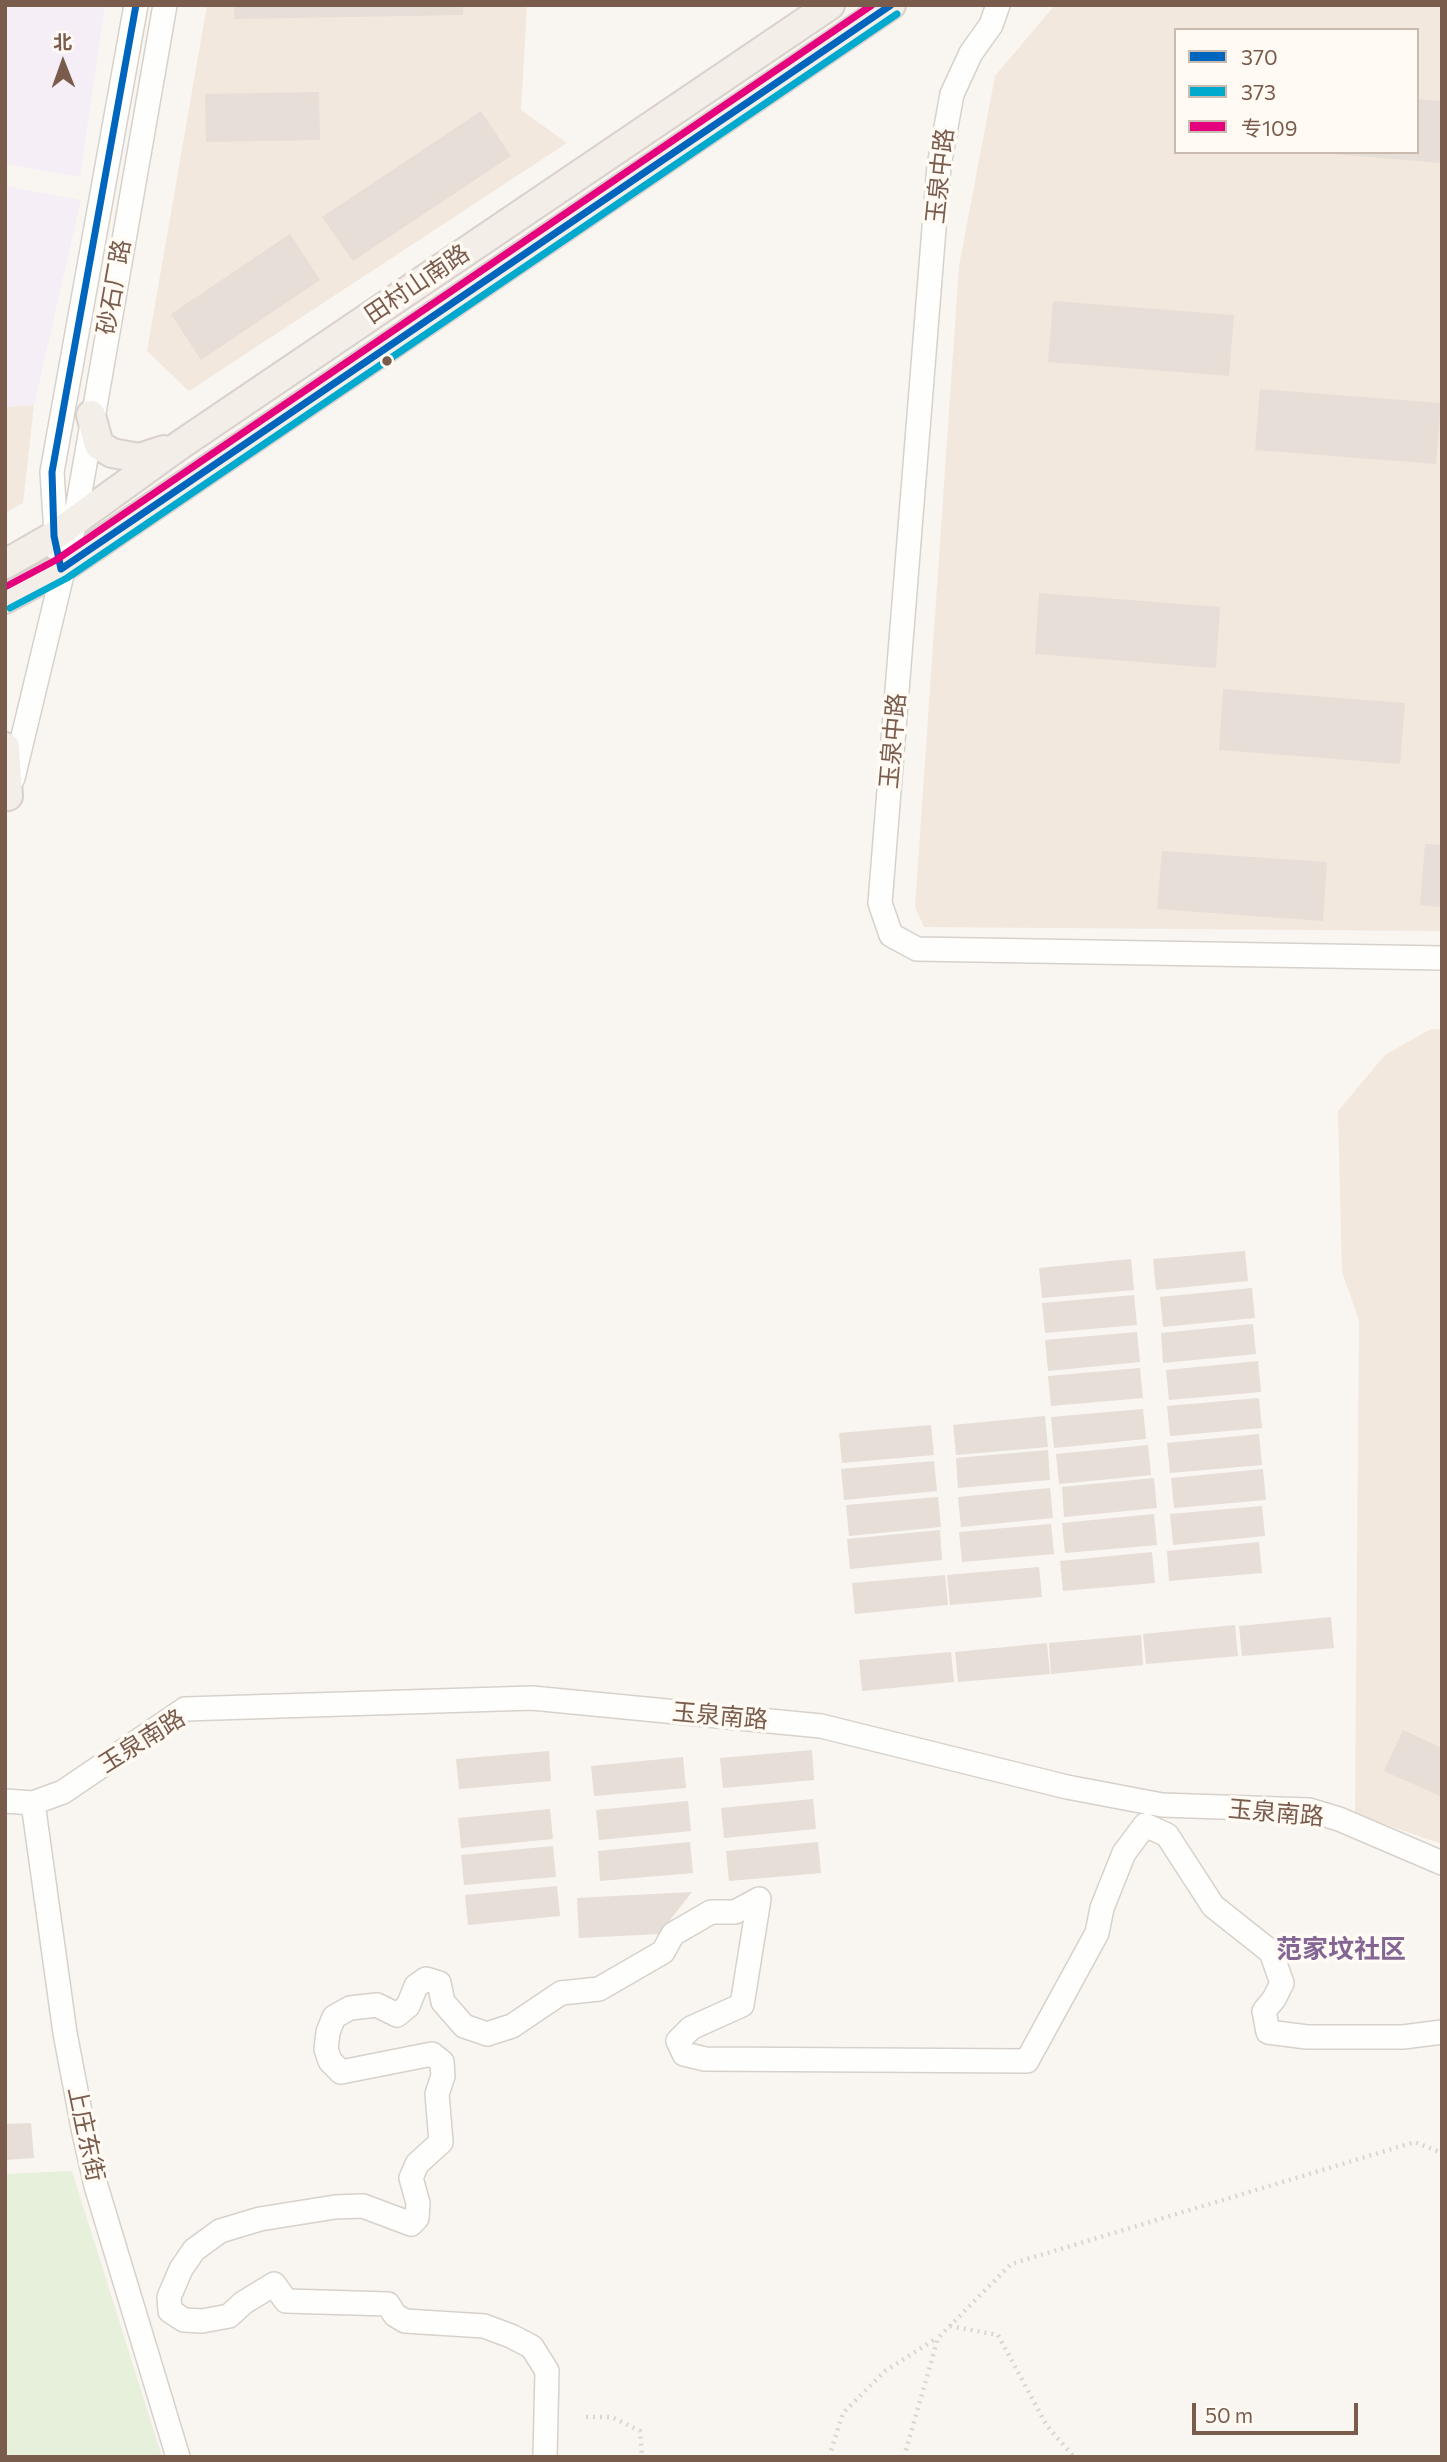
<!DOCTYPE html>
<meta charset="utf-8">
<style>
body{margin:0}
#map{position:relative;width:1447px;height:2462px;overflow:hidden;background:#f9f5f0;font-family:Commissioner,"Noto Sans SC",sans-serif}
canvas{display:block}
.frame{position:absolute;inset:0;border:7px solid #7a5c4d;pointer-events:none}
.legend{position:absolute;left:1174px;top:28px;width:245px;height:126px;box-sizing:border-box;background:#fffaf3;border:2px solid #cabbb1;margin:0;padding:9px 12px;list-style:none;font-size:21px;color:#7a5c4d}
.legend li{display:flex;align-items:center;gap:14px;height:35px}
.legend b{width:35px;border:2px solid #cabbb1}
.north{position:absolute;left:28px;top:28px;width:70px;height:70px;-webkit-text-stroke:5px #fffaf3;paint-order:stroke;rotate:359deg;font-size:19px;font-weight:700;line-height:28px;text-align:center;color:#7a5c4d}
.north::after{content:'';display:block;margin:auto;width:24px;height:32px;background:#7a5c4d;clip-path:polygon(50% 0,100% 100%,50% 72%,0 100%)}
.scale{position:absolute;left:1192px;top:2403px;width:166px;height:32px;box-sizing:border-box;border:4px solid #7a5c4d;border-top:0;padding-left:9px;font-size:21px;line-height:24px;white-space:nowrap;color:#7a5c4d;-webkit-text-stroke:5px #fffaf3;paint-order:stroke}
</style>
<div id="map">
<canvas width="1447" height="2462"></canvas>
<div class="frame"></div>
<ul class="legend">
<li><b style="height:9px;background:#0065bd"></b>370</li>
<li><b style="height:9px;background:#00a9ce"></b>373</li>
<li><b style="height:9px;background:#e5007d"></b>专109</li>
</ul>
<div class="north">北</div>
<div class="scale">50 m</div>
</div>
<script>
const ctx = document.querySelector('canvas').getContext('2d');
ctx.lineJoin = 'round';
function paint(path, color) {
  ctx.fillStyle = color;
  ctx.fill(path, 'evenodd');
}
function toPath(rows) {
  const path = new Path2D();
  for (const r of rows) {
    path.moveTo(r[0], r[1]);
    for (let i = 2; i < r.length; i += 2) path.lineTo(r[i], r[i + 1]);
  }
  return path;
}
function trace(path, color, width, dash) {
  ctx.strokeStyle = color;
  ctx.lineWidth = width;
  ctx.lineCap = dash ? 'butt' : 'round';
  ctx.setLineDash(dash || []);
  ctx.stroke(path);
}
function drawText(font, color, halo, rows, align = 'center') {
  ctx.font = font + ' Commissioner,"Noto Sans SC",sans-serif';
  ctx.lineWidth = 7;
  ctx.setLineDash([]);
  ctx.textBaseline = 'middle';
  ctx.strokeStyle = halo;
  ctx.fillStyle = color;
  for (const [text, x, y, turn = 0] of rows) {
    ctx.save();
    ctx.translate(x, y);
    ctx.rotate((+turn || 0) * Math.PI / 180);
    ctx.textAlign = isNaN(turn) ? turn : align;
    if (halo) ctx.strokeText(text, 0, 0);
    ctx.fillText(text, 0, 0);
    ctx.restore();
  }
}
paint(toPath([
 [207,5,527,5,521,110,567,143,189,391,147,351],
 [1442,5,1442,931,924,927,915,907,959,266,995,76,1054,6],
 [1176,30,1417,30,1417,152,1176,152],
 [34,405,23,503,5,513,5,407],
 [1431,1029,1442,1030,1442,1844,1355,1814,1359,1320,1342,1272,1338,1111,1385,1055]
]), '#f2e8de');
paint(toPath([
 [5,5,105,5,80,177,5,164],
 [5,186,81,200,34,405,5,407]
]), '#f6eef6');
paint(toPath([
 [72,2171,162,2457,5,2457,5,2174]
]), '#e7f0db');
paint(toPath([
 [234,5,463,5,463,15,234,19],
 [319,92,320,140,206,142,205,94],
 [1417,99,1442,101,1442,163,1334,154,1417,152],
 [481,111,511,156,353,261,322,217],
 [290,234,320,280,201,360,171,314],
 [1053,301,1234,315,1229,376,1048,362],
 [1260,389,1441,403,1436,464,1255,450],
 [1039,593,1220,607,1216,668,1035,654],
 [1223,689,1405,703,1400,764,1219,750],
 [1425,844,1442,845,1442,907,1420,905],
 [1162,851,1327,862,1323,921,1157,909],
 [1245,1251,1248,1281,1156,1290,1153,1259],
 [1131,1259,1134,1290,1042,1298,1039,1268],
 [1252,1288,1255,1318,1163,1327,1160,1297],
 [1134,1295,1137,1325,1045,1333,1042,1303],
 [1253,1324,1256,1354,1163,1363,1161,1333],
 [1137,1332,1140,1362,1048,1371,1045,1340],
 [1258,1361,1261,1392,1169,1400,1166,1370],
 [1140,1368,1143,1398,1051,1406,1048,1376],
 [1259,1398,1262,1428,1170,1436,1167,1406],
 [1143,1409,1146,1439,1054,1448,1051,1417],
 [1045,1416,1048,1447,956,1455,953,1425],
 [931,1425,934,1455,842,1463,839,1433],
 [1259,1434,1262,1465,1170,1473,1167,1443],
 [1148,1445,1151,1475,1059,1484,1056,1454],
 [1048,1450,1050,1480,958,1488,956,1458],
 [934,1461,937,1491,844,1500,841,1469],
 [1263,1469,1266,1500,1174,1508,1171,1478],
 [1154,1478,1157,1508,1064,1517,1062,1487],
 [1050,1488,1053,1518,961,1527,958,1497],
 [938,1497,941,1527,849,1536,846,1505],
 [1262,1506,1265,1536,1173,1545,1170,1514],
 [1154,1514,1157,1545,1065,1553,1062,1523],
 [1051,1524,1054,1554,962,1562,959,1532],
 [940,1530,942,1560,850,1569,847,1539],
 [1259,1542,1262,1573,1169,1581,1167,1551],
 [1152,1552,1155,1583,1063,1591,1060,1561],
 [1039,1567,1042,1597,950,1605,947,1575],
 [945,1575,948,1605,855,1614,852,1583],
 [1331,1617,1334,1648,1242,1656,1239,1626],
 [1235,1625,1238,1656,1146,1664,1143,1634],
 [1141,1635,1143,1665,1051,1674,1049,1643],
 [1047,1643,1050,1674,958,1682,955,1652],
 [951,1652,954,1682,862,1691,859,1660],
 [1403,1730,1442,1748,1442,1797,1384,1771],
 [812,1750,814,1780,723,1788,720,1758],
 [549,1751,551,1781,459,1789,456,1759],
 [683,1757,686,1788,594,1796,591,1766],
 [813,1799,816,1829,724,1838,721,1808],
 [688,1801,691,1831,599,1840,596,1810],
 [550,1809,553,1839,461,1848,458,1818],
 [690,1842,693,1873,600,1881,598,1851],
 [818,1842,821,1873,729,1881,726,1851],
 [553,1846,556,1877,464,1885,461,1855],
 [557,1886,560,1916,468,1925,465,1895],
 [692,1892,659,1934,579,1938,577,1898],
 [31,2123,34,2158,5,2160,5,2124]
]), '#e6ded7');
const minor = toPath([
 [998,5,991,25,971,53,952,94,939,166,880,903,891,935,917,949,1442,958],
 [57,549,52,472,136,5],
 [13,778,75,521,165,5],
 [5,1801,33,1803,63,1792,185,1709,532,1698,821,1726,1067,1787,1162,1805,1309,1810,1339,1819,1442,1863],
 [33,1803,65,2033,84,2133,96,2186,178,2457],
 [545,2457,547,2371,532,2347,511,2336,484,2326,405,2321,395,2315,388,2304,286,2301,274,2284,243,2303,229,2316,202,2321,184,2320,170,2311,169,2297,181,2269,194,2250,220,2231,260,2219,335,2207,363,2206,411,2224,417,2218,418,2203,411,2178,417,2164,441,2142,437,2094,443,2076,442,2062,432,2054,341,2072,330,2061,326,2049,328,2032,334,2017,350,2008,377,2005,397,2015,408,2006,416,1986,426,1979,439,1983,443,2002,464,2026,487,2034,512,2026,561,1993,599,1989,663,1952,673,1934,711,1912,735,1912,759,1899,742,2005,691,2028,678,2041,684,2054,705,2059,1027,2061,1097,1933,1102,1908,1124,1853,1145,1825,1167,1835,1213,1906,1271,1952,1282,1983,1274,1999,1264,2011,1268,2032,1307,2037,1403,2037,1442,2032]
]);
const major = toPath([
 [91,415,99,445,112,453,139,458,164,450],
 [5,564,54,536,180,445,830,5],
 [5,599,61,569,891,5],
 [5,747,8,796]
]);
trace(minor, '#d7d1cb', 26);
trace(major, '#dad1cc', 32);
trace(toPath([
 [950,2326,998,2335,1047,2426,1074,2457],
 [586,2417,612,2417,640,2431,642,2457],
 [829,2457,843,2413,885,2371,937,2338],
 [904,2457,938,2338,1011,2264,1415,2142,1442,2153]
]), '#dcd5d0', 4.5, [2, 5]);
trace(minor, '#fefefd', 23);
trace(major, '#f3eee8', 28);
trace(toPath([
 [136,5,52,472,54,536,61,569,891,5]
]), '#0065bd', 7);
trace(toPath([
 [10,608,67,578,897,14]
]), '#00a9ce', 7);
trace(toPath([
 [5,587,56,560,872,5]
]), '#e5007d', 7);
for (const [x, y, r, color] of [
 [387,361,6,"#7a5c4d"]
]) {
  const dot = new Path2D();
  dot.arc(x, y, r, 0, 2 * Math.PI);
  ctx.fillStyle = color;
  ctx.fill(dot);
  trace(dot, '#fffaf3', 2.5);
}
drawText('24px', '#7a5c4d', '#fffaf3', [
 ["玉泉中路",940,176,-84],
 ["田村山南路",417,284,-34],
 ["砂石厂路",114,287,-80],
 ["玉泉中路",893,741,-85],
 ["玉泉南路",720,1716,5],
 ["玉泉南路",142,1741,-32],
 ["玉泉南路",1276,1813,5],
 ["上庄东街",86,2134,78]
]);
drawText('bold 26px', '#846695', '#fffaf3', [
 ["范家坟社区",1341,1949]
]);
</script>
